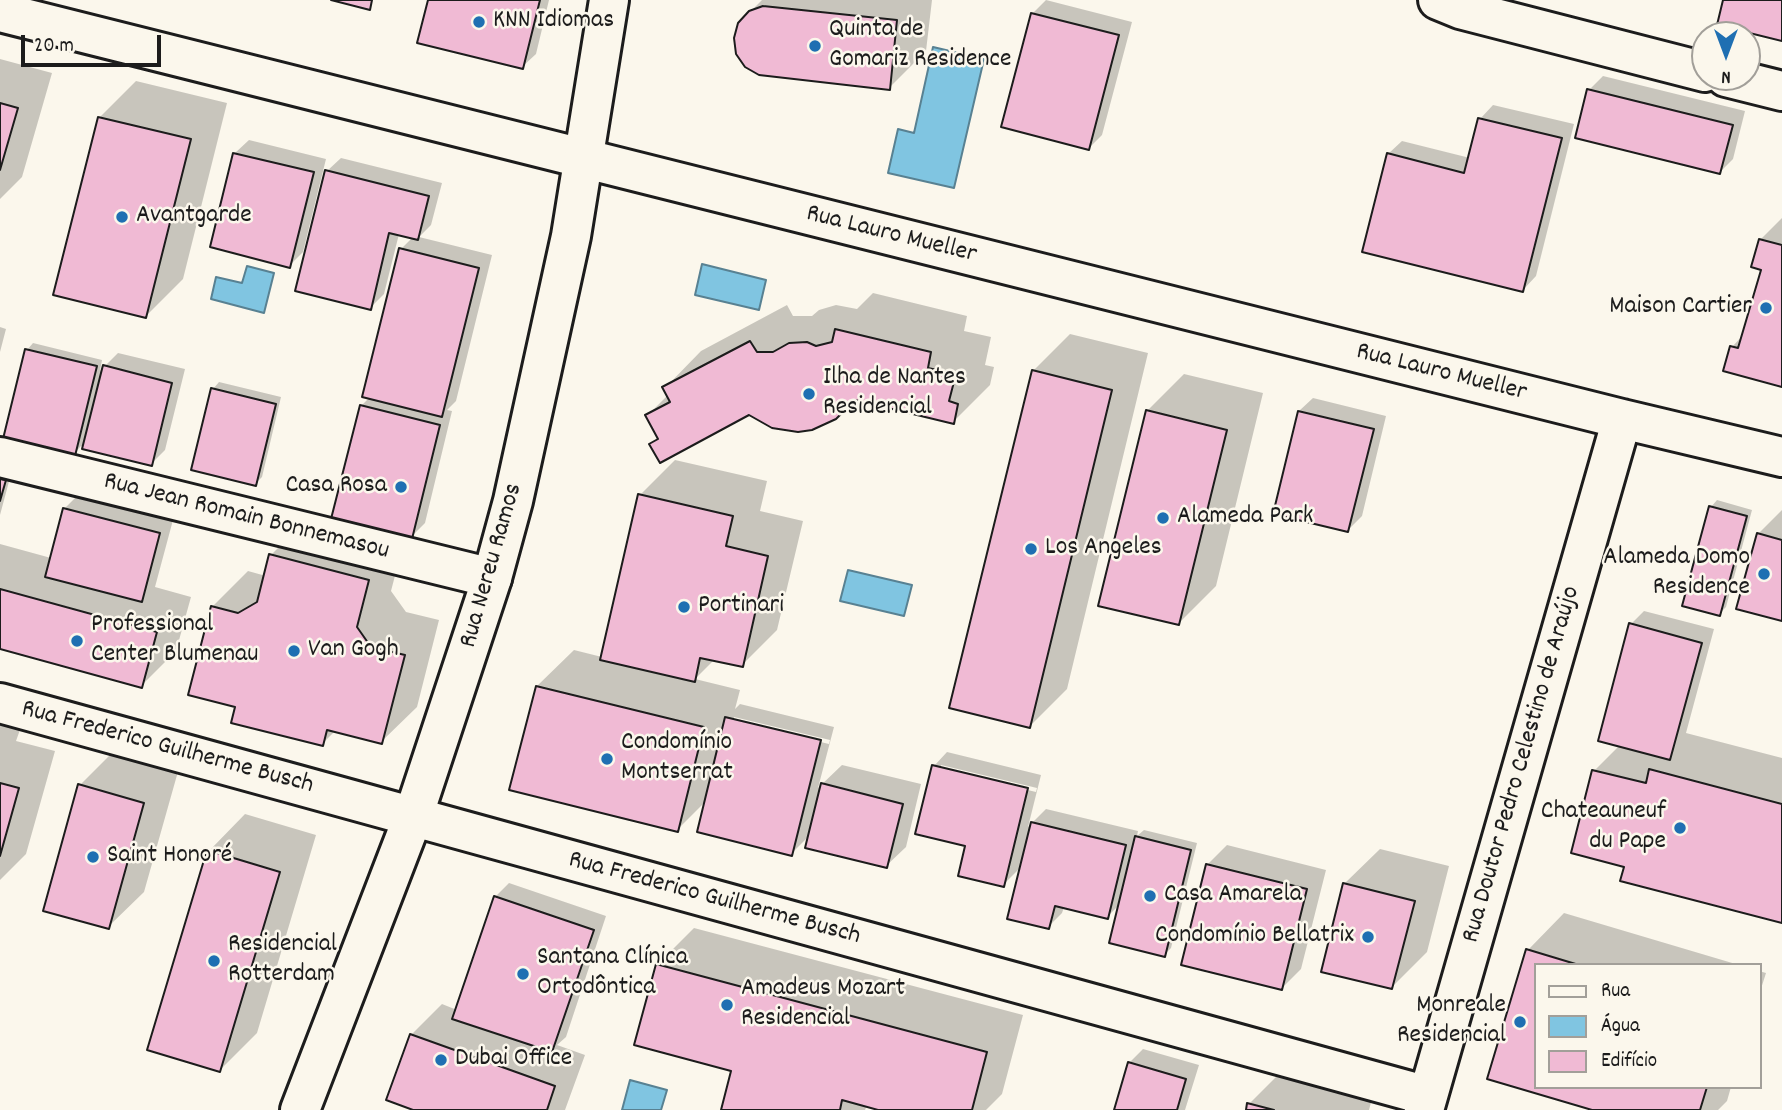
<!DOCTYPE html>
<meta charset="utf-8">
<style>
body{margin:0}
#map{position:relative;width:1782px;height:1110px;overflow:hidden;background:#fbf7ec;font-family:Dekko,sans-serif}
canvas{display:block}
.legend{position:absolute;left:1534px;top:963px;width:228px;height:126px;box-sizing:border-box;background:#fbf7ec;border:2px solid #a29f99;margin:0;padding:9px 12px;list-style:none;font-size:21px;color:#1c1c1c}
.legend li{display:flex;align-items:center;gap:14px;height:35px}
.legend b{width:35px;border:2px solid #a29f99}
.north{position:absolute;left:1691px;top:21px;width:70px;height:70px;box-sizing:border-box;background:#fbf7ec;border:2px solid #a29f99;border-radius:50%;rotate:180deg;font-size:19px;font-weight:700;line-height:28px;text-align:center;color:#1c1c1c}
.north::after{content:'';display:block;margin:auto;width:24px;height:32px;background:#1f6fb2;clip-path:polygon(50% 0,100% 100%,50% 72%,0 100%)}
.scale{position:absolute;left:21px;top:35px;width:140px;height:32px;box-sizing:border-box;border:4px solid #1c1c1c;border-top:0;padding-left:9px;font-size:21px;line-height:24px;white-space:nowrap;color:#1c1c1c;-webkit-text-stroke:5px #fbf7ec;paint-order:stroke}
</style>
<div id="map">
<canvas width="1782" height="1110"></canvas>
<ul class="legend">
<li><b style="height:9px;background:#fbf7ec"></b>Rua</li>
<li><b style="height:19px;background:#80c5e1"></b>Água</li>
<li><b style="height:19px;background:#f0bad4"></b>Edifício</li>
</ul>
<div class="north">N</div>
<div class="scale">20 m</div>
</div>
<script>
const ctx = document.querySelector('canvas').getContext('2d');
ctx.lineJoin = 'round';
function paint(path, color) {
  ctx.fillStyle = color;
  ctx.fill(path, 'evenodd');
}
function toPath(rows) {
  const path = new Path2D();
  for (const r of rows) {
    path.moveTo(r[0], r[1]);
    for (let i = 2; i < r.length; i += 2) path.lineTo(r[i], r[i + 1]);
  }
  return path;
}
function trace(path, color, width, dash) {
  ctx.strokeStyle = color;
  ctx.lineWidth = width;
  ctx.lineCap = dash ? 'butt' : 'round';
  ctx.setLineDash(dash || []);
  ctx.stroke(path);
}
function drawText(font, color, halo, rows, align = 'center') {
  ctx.font = font + ' Dekko,sans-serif';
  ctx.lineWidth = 5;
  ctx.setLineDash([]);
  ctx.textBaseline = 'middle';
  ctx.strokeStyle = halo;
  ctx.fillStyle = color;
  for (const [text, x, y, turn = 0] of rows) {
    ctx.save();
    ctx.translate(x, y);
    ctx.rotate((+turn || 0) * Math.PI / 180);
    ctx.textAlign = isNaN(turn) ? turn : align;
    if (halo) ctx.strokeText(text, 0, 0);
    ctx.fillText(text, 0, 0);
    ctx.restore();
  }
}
const water = toPath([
 [933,47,984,59,954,188,888,173,898,129,914,133,933,47],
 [702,264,766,280,759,310,695,295,702,264],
 [247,266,274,273,264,313,211,299,216,277,242,283,247,266],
 [848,570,912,585,904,616,840,601,848,570],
 [630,1080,667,1090,661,1110,622,1110,630,1080]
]);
paint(water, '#80c5e1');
trace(water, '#588192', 2);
paint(toPath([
 [430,0,549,0,536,54,522,67],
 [762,0,932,0,926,51,889,88,750,12],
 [1046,0,1132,22,1102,135,1089,148,1032,14],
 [0,59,52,73,22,177,0,199],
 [1603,76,1745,111,1733,159,1720,172,1589,90],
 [136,81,227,103,183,279,146,316,99,118],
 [1493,105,1574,124,1536,276,1523,290,1388,154,1402,141,1470,158,1480,119],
 [249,140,326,159,303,252,289,266,212,246,235,153],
 [341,158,442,183,431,225,419,237,492,255,456,401,447,410,452,411,425,523,411,537,361,406,370,397,401,249,413,237,399,234,384,294,370,308,327,171],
 [1782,218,1782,385,1732,347,1744,334,1763,269,1760,240],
 [873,293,967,316,964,331,991,337,985,365,994,367,990,385,953,422,855,399,749,413,651,444,659,437,647,416,668,395,665,388,701,351,787,305,793,316,812,316,819,310,836,305,857,309],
 [0,327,6,329,0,352],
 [1070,334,1148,353,1067,689,1030,726,1033,371],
 [33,343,102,360,100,371,118,353,185,369,165,450,151,464,81,446,74,454,27,350],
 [1184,374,1263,393,1216,586,1179,623,1147,411],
 [219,382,281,397,262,477,255,484,213,389],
 [1313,398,1386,416,1362,516,1348,530,1299,411],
 [675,460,767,481,760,511,803,521,777,630,742,665,715,659,695,679,740,690,735,709,740,704,834,727,818,788,842,765,921,784,906,847,886,866,809,836,791,854,706,801,677,830,537,686,574,650,602,657,640,495],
 [734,717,830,740,829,744,734,721],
 [0,471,11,474,0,515],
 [78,495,173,520,155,587,191,597,176,651,141,686,0,647,0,544,51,558,64,509],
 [1717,500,1752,510,1726,607,1719,614,1711,507],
 [1782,510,1782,619,1758,534],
 [306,520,403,545,391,591,406,612,439,620,417,707,381,742,336,730,322,744,237,705,190,694,213,606,248,571,266,576,271,555],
 [1644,611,1714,629,1686,733,1782,758,1782,921,1626,865,1594,771,1620,745,1631,624],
 [0,721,21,727,16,741,55,751,26,854,0,880],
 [115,750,179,768,144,892,108,927,80,785],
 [947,752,1041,775,1028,827,1046,809,1138,831,1137,836,1144,830,1197,843,1171,948,1164,955,1120,904,1107,917,1064,907,1062,913,1048,927,1021,867,1003,885,967,845,934,766],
 [941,765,1037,788,1036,792,941,769],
 [245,814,316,835,257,1033,220,1070,209,851],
 [1227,845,1326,870,1301,969,1282,988,1207,865],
 [1380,849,1449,866,1427,952,1392,987,1344,884],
 [509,883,606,916,566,1037,557,1045,585,1055,565,1110,418,1110,411,1035,442,1004,457,1010,495,897],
 [1564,913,1739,965,1535,965,1535,1087,1731,1087,1727,1101,1718,1110,1599,1110,1489,1078,1528,950],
 [694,928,1023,1015,1002,1094,986,1110,885,1110,867,1105,865,1110,722,1110,733,1070,657,965],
 [1759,971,1766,973,1759,995],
 [1143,1049,1199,1065,1185,1110,1116,1110,1129,1063],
 [1286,1067,1374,1091,1369,1110,1247,1110,1249,1104]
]), '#0003');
const building = toPath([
 [331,0,372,0,370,10,331,0],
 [428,0,540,0,523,69,417,43,428,0],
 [1723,0,1782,0,1782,41,1717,25,1723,0],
 [763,6,897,20,890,90,759,75,745,67,736,54,734,38,738,23,749,11,763,6],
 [1031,13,1119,35,1089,150,1001,127,1031,13],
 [1587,89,1733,125,1720,174,1575,138,1587,89],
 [0,103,18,108,0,170,0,103],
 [98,117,191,139,146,318,53,295,98,117],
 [1478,118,1562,138,1523,292,1362,252,1387,153,1464,173,1478,118],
 [233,153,314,172,290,268,210,247,233,153],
 [325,170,429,196,418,240,389,233,371,310,295,291,325,170],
 [1759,239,1782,245,1782,387,1723,371,1730,346,1738,348,1761,270,1751,267,1759,239],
 [399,248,479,268,442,417,362,397,399,248],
 [835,329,931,352,928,368,956,374,949,401,958,404,954,424,855,400,836,419,812,430,798,432,772,428,749,415,660,463,649,444,658,439,645,415,670,402,662,387,750,341,757,352,773,352,789,343,807,342,816,346,832,342,835,329],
 [25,349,97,366,75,456,3,439,25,349],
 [103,365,172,383,152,466,82,449,103,365],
 [1032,370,1112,390,1030,728,949,708,1032,370],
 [211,388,276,404,256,486,191,470,211,388],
 [360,405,440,425,412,539,331,519,360,405],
 [1146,410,1227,430,1179,625,1098,606,1146,410],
 [1298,411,1374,429,1348,532,1273,514,1298,411],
 [0,479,6,480,0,501,0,479],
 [638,494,733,516,726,546,768,556,743,667,700,658,695,682,600,660,638,494],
 [1709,506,1747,516,1720,616,1682,606,1709,506],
 [63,508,160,533,142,602,45,577,63,508],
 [1757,533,1782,540,1782,621,1736,609,1757,533],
 [269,554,369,580,357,627,371,647,405,655,382,744,327,730,323,746,231,723,235,707,188,695,211,606,238,613,257,602,269,554],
 [0,589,157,632,142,688,0,649,0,589],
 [1629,623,1702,643,1670,760,1598,741,1629,623],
 [536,686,704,727,678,832,509,790,536,686],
 [725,717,821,740,792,856,697,832,725,717],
 [932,765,1028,788,1004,887,958,876,965,846,915,834,932,765],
 [1649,769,1782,804,1782,923,1620,881,1624,867,1571,853,1592,770,1646,783,1649,769],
 [0,783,19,788,0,856,0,783],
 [821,783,903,804,887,868,805,848,821,783],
 [78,784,144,803,109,929,43,911,78,784],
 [1031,822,1126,845,1108,919,1055,906,1049,929,1007,919,1031,822],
 [1135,836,1191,850,1165,957,1109,943,1135,836],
 [207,850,280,872,220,1072,147,1050,207,850],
 [1206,864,1307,889,1282,990,1181,965,1206,864],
 [1343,883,1415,901,1392,989,1321,972,1343,883],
 [494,896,594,930,552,1052,452,1019,494,896],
 [1526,949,1579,965,1535,965,1535,1087,1707,1087,1700,1110,1592,1110,1487,1079,1526,949],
 [656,964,987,1052,972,1110,878,1110,842,1100,840,1110,721,1110,731,1071,634,1045,656,964],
 [410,1034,555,1086,547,1110,413,1110,386,1100,410,1034],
 [1128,1062,1186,1079,1177,1110,1114,1110,1128,1062],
 [1247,1103,1274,1110,1246,1110,1247,1103]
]);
paint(building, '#f0bad4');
trace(building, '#1c1c1c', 2);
const minor = toPath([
 [1438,0,1460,9,1705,72],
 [0,12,1622,419,1782,457],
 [1726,77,1782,91],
 [0,457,492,578],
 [0,703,1428,1096],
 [1424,1110,1622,419]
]);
const major = toPath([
 [300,1110,413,817,492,578,513,501,571,236,609,0]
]);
trace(minor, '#1c1c1c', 44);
trace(major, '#1c1c1c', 44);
trace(minor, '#fbf7ec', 38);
trace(major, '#fbf7ec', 38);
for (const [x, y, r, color] of [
 [479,22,7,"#1f6fb2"],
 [815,46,7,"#1f6fb2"],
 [122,217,7,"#1f6fb2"],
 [1766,308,7,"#1f6fb2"],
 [809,394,7,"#1f6fb2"],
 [401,487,7,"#1f6fb2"],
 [1163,518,7,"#1f6fb2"],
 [1031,549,7,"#1f6fb2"],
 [1764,574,7,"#1f6fb2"],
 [684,607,7,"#1f6fb2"],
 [77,641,7,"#1f6fb2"],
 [294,651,7,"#1f6fb2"],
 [607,759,7,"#1f6fb2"],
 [1680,828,7,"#1f6fb2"],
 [93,857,7,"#1f6fb2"],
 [1150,896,7,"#1f6fb2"],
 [1368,937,7,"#1f6fb2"],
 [214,961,7,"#1f6fb2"],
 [523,974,7,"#1f6fb2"],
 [727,1005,7,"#1f6fb2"],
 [1520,1022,7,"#1f6fb2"],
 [441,1060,7,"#1f6fb2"]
]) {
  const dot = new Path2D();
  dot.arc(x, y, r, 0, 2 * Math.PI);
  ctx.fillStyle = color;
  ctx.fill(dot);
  trace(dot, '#fbf7ec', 2.5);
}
drawText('26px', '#1c1c1c', '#fbf7ec', [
 ["KNN Idiomas",493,22],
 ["Quinta de",829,31],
 ["Gomariz Residence",829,61],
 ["Avantgarde",136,217],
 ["Maison Cartier",1752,308,"right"],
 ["Ilha de Nantes",823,379],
 ["Residencial",823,409],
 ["Casa Rosa",387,487,"right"],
 ["Alameda Park",1177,518],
 ["Los Angeles",1045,549],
 ["Alameda Domo",1750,559,"right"],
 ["Residence",1750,589,"right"],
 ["Portinari",698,607],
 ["Professional",91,626],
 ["Center Blumenau",91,656],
 ["Van Gogh",308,651],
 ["Condomínio",621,744],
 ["Montserrat",621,774],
 ["Chateauneuf",1666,813,"right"],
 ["du Pape",1666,843,"right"],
 ["Saint Honoré",107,857],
 ["Casa Amarela",1164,896],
 ["Condomínio Bellatrix",1354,937,"right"],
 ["Residencial",228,946],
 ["Rotterdam",228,976],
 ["Santana Clínica",537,959],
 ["Ortodôntica",537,989],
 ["Amadeus Mozart",741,990],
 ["Residencial",741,1020],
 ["Monreale",1506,1007,"right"],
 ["Residencial",1506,1037,"right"],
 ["Dubai Office",455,1060]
], 'left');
drawText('26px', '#1c1c1c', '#fbf7ec', [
 ["Rua Lauro Mueller",891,236,14],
 ["Rua Lauro Mueller",1441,374,14],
 ["Rua Jean Romain Bonnemasou",246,518,14],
 ["Rua Nereu Ramos",493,566,-74],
 ["Rua Frederico Guilherme Busch",167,749,15],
 ["Rua Doutor Pedro Celestino de Araújo",1523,765,-74],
 ["Rua Frederico Guilherme Busch",714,900,15]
]);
</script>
